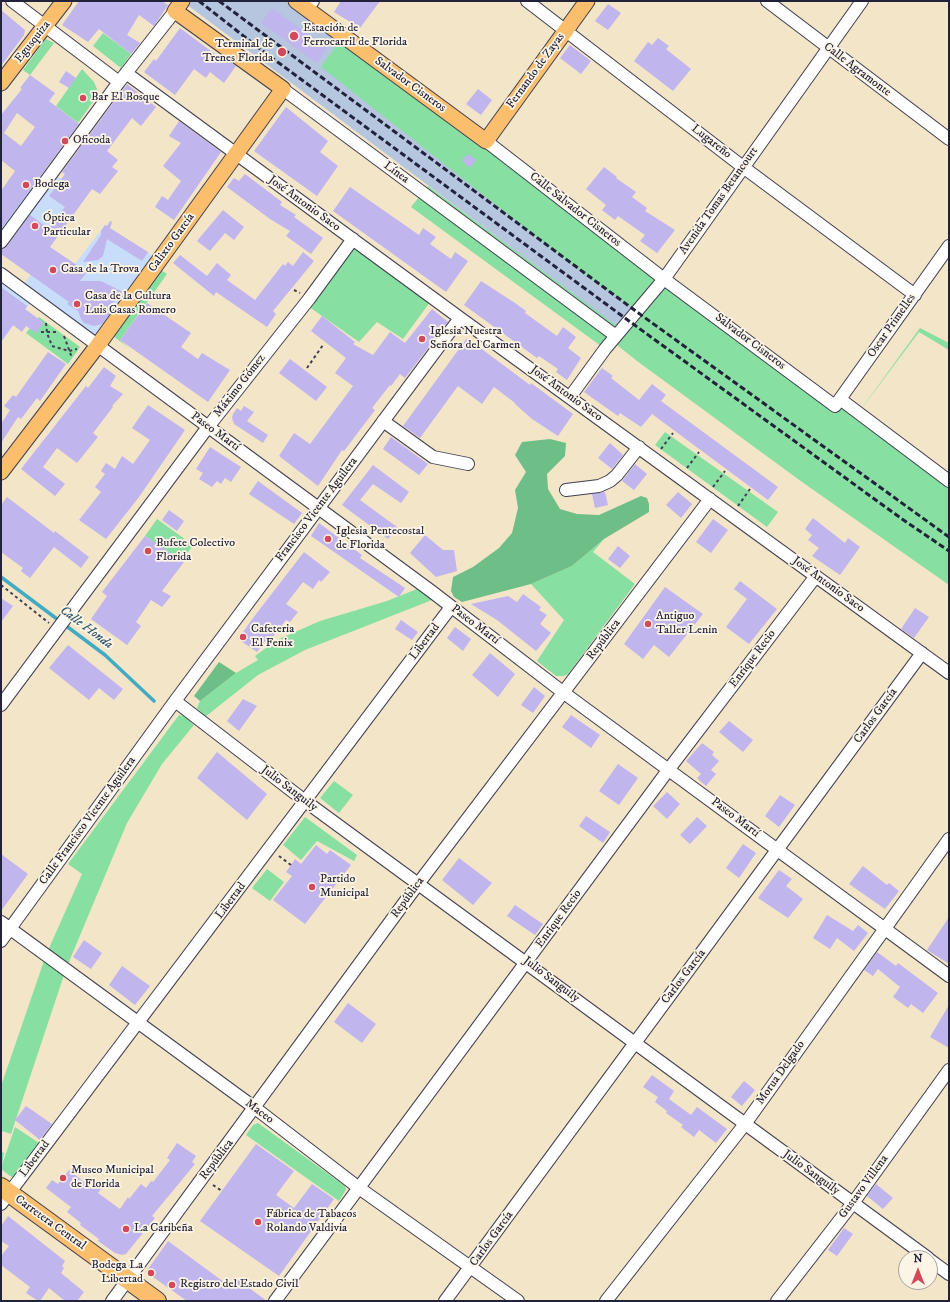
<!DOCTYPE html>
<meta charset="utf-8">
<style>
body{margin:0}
#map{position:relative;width:950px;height:1302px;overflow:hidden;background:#f3e5c8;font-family:"IM FELL DW Pica",serif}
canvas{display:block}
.frame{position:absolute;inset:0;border:2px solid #22223b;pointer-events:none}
.north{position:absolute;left:898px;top:1250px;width:40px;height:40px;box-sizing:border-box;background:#fcf5e5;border:1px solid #a5a1a1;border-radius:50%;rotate:0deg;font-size:11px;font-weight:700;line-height:16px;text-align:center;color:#22223b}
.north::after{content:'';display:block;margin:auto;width:14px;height:18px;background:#d1495b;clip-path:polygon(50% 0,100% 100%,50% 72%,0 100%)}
</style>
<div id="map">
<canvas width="950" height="1302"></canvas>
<div class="frame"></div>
<div class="north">N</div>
</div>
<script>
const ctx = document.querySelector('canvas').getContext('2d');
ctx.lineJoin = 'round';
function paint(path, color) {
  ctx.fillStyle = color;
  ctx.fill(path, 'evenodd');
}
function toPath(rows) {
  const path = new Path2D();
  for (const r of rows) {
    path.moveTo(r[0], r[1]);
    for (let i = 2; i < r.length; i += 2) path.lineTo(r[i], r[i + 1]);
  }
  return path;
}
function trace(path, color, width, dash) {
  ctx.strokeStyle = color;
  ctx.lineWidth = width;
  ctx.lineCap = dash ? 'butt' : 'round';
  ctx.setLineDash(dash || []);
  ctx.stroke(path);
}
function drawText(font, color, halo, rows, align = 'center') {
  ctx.font = font + ' "IM FELL DW Pica",serif';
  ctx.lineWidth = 3.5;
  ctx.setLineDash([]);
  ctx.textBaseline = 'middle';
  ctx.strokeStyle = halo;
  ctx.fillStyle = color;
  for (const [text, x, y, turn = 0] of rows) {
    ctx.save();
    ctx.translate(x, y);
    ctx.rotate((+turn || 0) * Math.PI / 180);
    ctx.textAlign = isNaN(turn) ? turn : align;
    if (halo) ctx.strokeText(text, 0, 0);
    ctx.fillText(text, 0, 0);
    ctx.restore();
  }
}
paint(toPath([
 [20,165,45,182,52,173,86,196,50,247,75,264,105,225,159,260,98,345,34,298,1,342,1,274,21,288,50,248,47,251,12,227,1,242,1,191]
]), '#c7ddf9');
paint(toPath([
 [182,1,285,1,489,154,949,565,601,315]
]), '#b5c6de');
paint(toPath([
 [103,33,131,54,121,68,93,46],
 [343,36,856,416,920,328,949,343,949,350,919,332,856,416,949,482,949,585,802,482,637,361,612,341,605,349,411,207,428,186,621,329,637,311,585,275,321,67],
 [46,39,54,43,30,75,23,70],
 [82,69,94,82,97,89,97,96,78,123,56,106],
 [353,239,433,298,403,339,377,322,359,342,305,304],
 [161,270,167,274,120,340,129,348,113,336],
 [39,317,80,347,68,364,26,333],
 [665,432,778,512,767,527,655,445],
 [157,519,193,545,182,561,145,536],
 [604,539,593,552,635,584,568,674,564,676,556,676,537,661,564,620,531,584,572,566],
 [417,589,432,600,305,650,258,675,205,717,197,708,200,701,236,673,258,660,255,656,277,640,320,621,387,601],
 [179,715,184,716,194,725,162,764,127,823,66,969,11,1134,2,1131,1,1134,1,1086,46,955,82,874,68,864],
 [334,781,353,795,339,813,320,798],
 [305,817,357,855,354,861,317,841,301,860,283,845],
 [267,869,284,882,270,901,252,888],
 [258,1123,345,1186,346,1190,339,1201,246,1135,253,1125],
 [15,1127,39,1143,14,1179,1,1169,1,1152,4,1153,2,1165]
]), '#88dfa2');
paint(toPath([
 [550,439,566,443,565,456,547,474,548,489,560,509,577,514,599,515,641,496,647,498,649,504,649,512,604,539,572,566,531,584,462,602,454,597,451,591,453,577,473,567,499,548,512,533,518,508,515,490,526,472,515,455,522,442],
 [219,662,236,673,200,701,194,696]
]), '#6ebe88');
trace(toPath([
 [1,577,105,655,154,701]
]), '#42aac2', 3.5);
paint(toPath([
 [79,1,162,1,168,5,154,26,139,15,127,35,140,43,131,54,99,29,88,42,62,25],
 [341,1,380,1,360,28,334,12],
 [608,4,621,13,608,30,595,21],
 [272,8,327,48,317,63,261,23],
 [1,10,25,30,24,35,1,66],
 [180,28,223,60,225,58,236,66,224,83,210,72,206,78,194,69,175,95,144,72,154,59,156,61],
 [658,38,669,46,666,49,691,69,673,91,634,61,648,42,652,45],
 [570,45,591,61,581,74,560,58],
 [66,71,76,78,69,88,59,82],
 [30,75,55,93,49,101,79,124,1,229,1,191,15,171,1,160,1,115,22,89,20,88],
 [17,113,35,127,21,146,4,133],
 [127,84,156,107,141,126,132,118,107,151,118,160,112,167,118,171,100,194,92,189,50,247,87,272,80,281,101,281,123,292,119,298,111,304,110,313,102,324,94,326,84,323,81,319,78,311,67,304,69,302,1,254,1,249,7,246,30,215,49,229,65,207,49,196,65,174,62,172],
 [478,89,492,100,481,115,466,104],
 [286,107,328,141,320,152,338,166,317,196,254,151],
 [179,121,221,152,174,220,155,207,162,196,168,200,181,181,163,166,181,143,169,136],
 [468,154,476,160,470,168,462,161],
 [604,167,617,177,616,178,636,192,632,197,647,208,645,211,675,230,657,253,640,241,645,235,618,216,615,220,602,210,606,205,586,189],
 [245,174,282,202,280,205,296,215,294,217,323,238,311,254,286,236,290,231,270,219,227,187,234,178,239,181],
 [350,187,419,235,423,228,436,237,430,244,451,259,455,252,468,261,446,292,333,211],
 [223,210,244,227,234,240,225,233,210,251,197,241],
 [110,221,112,222,110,228,148,252,142,261,107,239,103,256,98,260,83,262,101,235,101,231,105,225,107,226],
 [303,252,314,261,273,311,276,314,267,327,216,292,214,296,173,263,180,255,207,276,217,263,231,275,227,280,255,300,283,264,285,266,288,262,293,266],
 [481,281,515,303,526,311,525,313,557,336,563,327,576,337,568,348,581,358,567,380,556,372,558,369,539,356,537,358,464,305],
 [1,287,27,306,25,309,44,323,36,333,26,326,22,332,13,325,1,342],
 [147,303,191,333,181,347,198,359,202,353,230,370,208,402,120,340],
 [432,309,448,322,405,378,400,374,391,386,390,385,372,408,375,410,344,451,342,450,318,486,279,456,294,433,310,444,353,386,335,373,346,358,311,331,322,316,355,342,353,344,373,355,390,332,405,343],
 [467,338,530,385,531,383,573,414,558,436,532,419,515,404,515,403,494,387,482,404,458,386,420,438,403,426],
 [48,352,66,364,40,401,37,398,21,419,18,417,1,443,1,424,10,410,4,406,13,395,16,397],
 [290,359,327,387,316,401,279,373],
 [104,367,116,376,110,386,123,394,112,406,113,407,93,433,98,437,77,463,57,448,43,467,65,484,55,496,21,469,86,386,88,388],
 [602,368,613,376,611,378,639,400,652,384,666,395,661,401,778,487,768,500,652,414,641,427,620,413,618,416,584,392],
 [148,405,185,430,139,497,106,539,79,520,101,492,95,487,105,474,101,471,106,463,115,469,122,456,133,464,150,440,132,428],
 [244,406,254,412,247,421,268,435,263,443,234,424,232,418,233,414,237,408,241,411],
 [391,437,428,464,419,475,383,449],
 [610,443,623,455,612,469,598,458],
 [210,447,241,467,231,482,225,478,221,484,217,481,212,487,199,479,203,473,196,469],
 [635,464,647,474,634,490,622,481],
 [373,465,409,492,401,503,373,484,360,500,397,527,388,539,342,505],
 [258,481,302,513,294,524,249,494],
 [605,492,608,505,595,508,592,494],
 [678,492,692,504,681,518,666,505],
 [7,497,54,533,55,531,89,557,81,568,54,547,30,578,21,571,23,568,1,552,1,505],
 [169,510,184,521,177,531,162,520],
 [813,518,845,543,848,538,860,547,840,575,812,556,819,548,808,540,812,535,805,529],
 [713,519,728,530,711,553,696,542],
 [319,523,362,555,360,558,405,588,399,597,311,536],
 [425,535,443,550,454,550,457,571,436,577,410,553],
 [145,536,184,562,162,591,171,596,162,607,151,600,136,622,141,626,127,645,91,619,107,596,102,592],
 [618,546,630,556,620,568,608,559],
 [304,552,330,572,321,582,319,580,313,589,303,582,286,604,298,612,290,622,286,620,268,643,265,641,257,652,238,639,253,618],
 [740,581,777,609,749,644,726,627,747,599,734,589],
 [665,587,703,614,669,657,654,645,643,659,624,644],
 [523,594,541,607,539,610,547,615,540,624,551,633,536,651,497,620,471,604,508,596,517,602],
 [1,598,13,606,1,622],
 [915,608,929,617,914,638,901,629],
 [401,620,418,632,412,640,395,629],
 [455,627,471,639,463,651,447,638],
 [68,645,123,689,114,700,99,688,89,700,49,668],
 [490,653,515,674,498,697,472,675],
 [534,687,545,696,533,713,521,705],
 [243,699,257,706,239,731,227,721],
 [571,715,600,735,591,748,562,727],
 [729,721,753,740,743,752,719,732],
 [702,743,714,752,712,755,719,761,711,770,716,774,706,786,697,778,701,774,686,761],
 [217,752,267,794,247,820,197,778],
 [618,764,638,778,619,805,599,791],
 [667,792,680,804,667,819,653,806],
 [780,795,795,805,779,827,765,816],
 [586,816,610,832,603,843,579,826],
 [697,817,707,826,690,844,680,835],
 [743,844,756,853,739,878,726,868],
 [316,845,327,854,330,850,351,865,305,924,273,900,292,876,286,872,291,865,295,859,301,864],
 [1,854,28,874,1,911],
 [459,858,492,883,473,905,442,880],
 [863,866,887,885,889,883,899,891,885,909,849,884],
 [779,870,792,879,786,886,803,899,788,918,758,898],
 [515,905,543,924,535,935,507,916],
 [827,915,853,931,858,925,868,933,854,951,837,938,830,949,813,938],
 [949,917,949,964,927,950],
 [84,940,102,953,91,969,73,957],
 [877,952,896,966,898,963,938,993,923,1013,911,1004,908,1008,893,997,900,987,878,969,873,976,864,970],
 [122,966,150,986,135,1005,109,985],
 [348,1003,376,1024,362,1043,334,1022],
 [949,1005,949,1048,930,1037],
 [652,1075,674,1091,669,1099,691,1115,697,1107,727,1129,716,1143,699,1130,694,1137,681,1127,683,1125,666,1113,667,1111,655,1102,658,1097,643,1087],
 [744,1081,755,1090,742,1106,731,1097],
 [26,1106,52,1124,40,1140,15,1120],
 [177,1143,196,1156,192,1162,195,1164,152,1216,155,1218,126,1254,122,1255,115,1253,98,1241,99,1239,80,1225,81,1223,67,1212,71,1207,46,1188,52,1180,58,1184,69,1170,88,1185,93,1179,103,1186,98,1193,120,1209,128,1197,129,1199,141,1184,146,1188,151,1181,153,1182,170,1160,167,1158],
 [256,1144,294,1171,276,1195,294,1208,312,1184,334,1199,279,1276,200,1221],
 [876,1184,893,1198,883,1209,867,1196],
 [8,1216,65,1261,62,1266,64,1268,61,1273,84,1292,77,1301,65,1301,49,1288,40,1301,38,1301,26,1293,30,1287,1,1265,1,1256,9,1246,1,1241,1,1226],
 [844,1228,853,1234,837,1256,828,1250],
 [168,1241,228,1285,234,1277,267,1301,187,1301,146,1272]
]), '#c0b5ed');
const minor = toPath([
 [12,1,119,82],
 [527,1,743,167,915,295],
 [767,1,949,139],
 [307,9,313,1],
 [126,73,460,318,949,673],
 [283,89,616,336],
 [486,141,664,279,835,406,949,246],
 [1,242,119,82,175,11],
 [1,274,431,591,564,693,949,976],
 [570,397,605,349,664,279,862,1],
 [840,399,949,481],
 [383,421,433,457,468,464],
 [566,490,599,486,610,481,617,475,639,447],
 [175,701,305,801,928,1258],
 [1,705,208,427,309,299,353,239],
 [1,922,255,1108,359,1188,518,1301],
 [1,941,175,701,460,318],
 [1,1204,451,607],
 [930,1260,949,1274],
 [112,1301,418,884,710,499],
 [275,1301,669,769,816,576],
 [445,1301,922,653],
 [606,1301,745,1124,949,839],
 [777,1301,853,1203,949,1070]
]);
const major = toPath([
 [296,1,486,141,587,1],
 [1,83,64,1],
 [1,472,98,345,283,89,175,11,182,1]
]);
const highway = toPath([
 [1,1187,157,1301]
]);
trace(minor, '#413f50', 14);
trace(major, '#413f50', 17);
trace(highway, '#413f50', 20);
trace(toPath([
 [294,290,300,293],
 [46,323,47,333,52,346,69,351,77,349],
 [41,332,59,332],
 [64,336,72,358],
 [307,368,323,345],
 [661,449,673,433],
 [687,468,699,452],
 [713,487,725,471],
 [738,506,750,489],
 [1,585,49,623],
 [279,856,291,865],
 [213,1185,222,1191]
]), '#413f50', 2, [3, 3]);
trace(minor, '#fff', 12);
trace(major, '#fabe6d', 15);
trace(highway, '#fabe6d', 18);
trace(toPath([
 [199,1,264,52,629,321,902,519,949,551],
 [219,1,637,312,949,537]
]), '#22223b', 3, [6, 3]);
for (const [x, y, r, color] of [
 [294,36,5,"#d1495b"],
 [282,52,5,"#d1495b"],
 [83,98,4,"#d1495b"],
 [65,141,4,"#d1495b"],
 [26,185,4,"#d1495b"],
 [35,226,4,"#d1495b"],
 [53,270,4,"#d1495b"],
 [77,304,4,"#d1495b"],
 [422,339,4,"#d1495b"],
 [328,539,4,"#d1495b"],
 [148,551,4,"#d1495b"],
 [648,624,4,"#d1495b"],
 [243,637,4,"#d1495b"],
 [312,887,4,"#d1495b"],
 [63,1178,4,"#d1495b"],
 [258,1222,4,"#d1495b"],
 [126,1229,4,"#d1495b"],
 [151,1273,4,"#d1495b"],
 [172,1285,4,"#d1495b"]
]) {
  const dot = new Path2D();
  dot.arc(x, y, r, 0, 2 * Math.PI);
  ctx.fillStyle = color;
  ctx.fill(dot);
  trace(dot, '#fcf5e5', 1.5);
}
drawText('12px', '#22223b', '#fcf5e5', [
 ["Estación de",303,29],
 ["Ferrocarril de Florida",303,43],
 ["Terminal de",273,45,"right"],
 ["Trenes Florida",273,59,"right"],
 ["Bar El Bosque",91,98],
 ["Oficoda",73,141],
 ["Bodega",34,185],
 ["Óptica",43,219],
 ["Particular",43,233],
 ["Casa de la Trova",61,270],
 ["Casa de la Cultura",85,297],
 ["Luis Casas Romero",85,311],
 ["Iglesia Nuestra",430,332],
 ["Señora del Carmen",430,346],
 ["Iglesia Pentecostal",336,532],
 ["de Florida",336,546],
 ["Bufete Colectivo",156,544],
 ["Florida",156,558],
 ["Antiguo",656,617],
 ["Taller Lenin",656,631],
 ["Cafeteria",251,630],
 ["El Fenix",251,644],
 ["Partido",320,880],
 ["Municipal",320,894],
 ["Museo Municipal",71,1171],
 ["de Florida",71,1185],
 ["Fábrica de Tabacos",266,1215],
 ["Rolando Valdivia",266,1229],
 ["La Caribeña",134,1229],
 ["Bodega La",143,1266,"right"],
 ["Libertad",143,1280,"right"],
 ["Registro del Estado Civil",180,1285]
], 'left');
drawText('12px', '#22223b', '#fcf5e5', [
 ["Egusquiza",33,42,-52],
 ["Calle Agramonte",857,70,37],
 ["Fernando de Zayas",536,71,-54],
 ["Salvador Cisneros",410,85,36],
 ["Lugareño",711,142,38],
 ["Línea",396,173,36],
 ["Avenida Tomas Betancourt",719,201,-55],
 ["José Antonio Saco",304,204,36],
 ["Calle Salvador Cisneros",575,210,38],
 ["Calixto García",172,243,-54],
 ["Oscar Primelles",892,326,-55],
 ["Salvador Cisneros",750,342,37],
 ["Máximo Gómez",240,386,-52],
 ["José Antonio Saco",566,394,36],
 ["Paseo Martí",215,432,36],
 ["Francisco Vicente Aguilera",317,510,-53],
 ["José Antonio Saco",828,585,36],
 ["Paseo Martí",475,625,37],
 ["República",604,640,-53],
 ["Libertad",425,642,-53],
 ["Enrique Recio",753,659,-53],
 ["Carlos García",876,716,-54],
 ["Julio Sanguily",289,789,37],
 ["Paseo Martí",735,818,37],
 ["Calle Francisco Vicente Aguilera",88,821,-54],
 ["República",408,898,-54],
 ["Libertad",231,901,-53],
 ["Enrique Recio",559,919,-54],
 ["Carlos García",684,977,-53],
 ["Julio Sanguily",551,980,37],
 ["Morua Delgado",781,1073,-55],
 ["Maceo",259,1112,37],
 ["Libertad",35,1159,-53],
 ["República",217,1160,-53],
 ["Julio Sanguily",811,1173,36],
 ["Gustavo Villena",864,1187,-54],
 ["Carretera Central",50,1223,36],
 ["Carlos García",492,1239,-54]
]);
drawText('italic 13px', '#2f5871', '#fcf5e5', [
 ["Calle Honda",86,628,37]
]);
</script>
